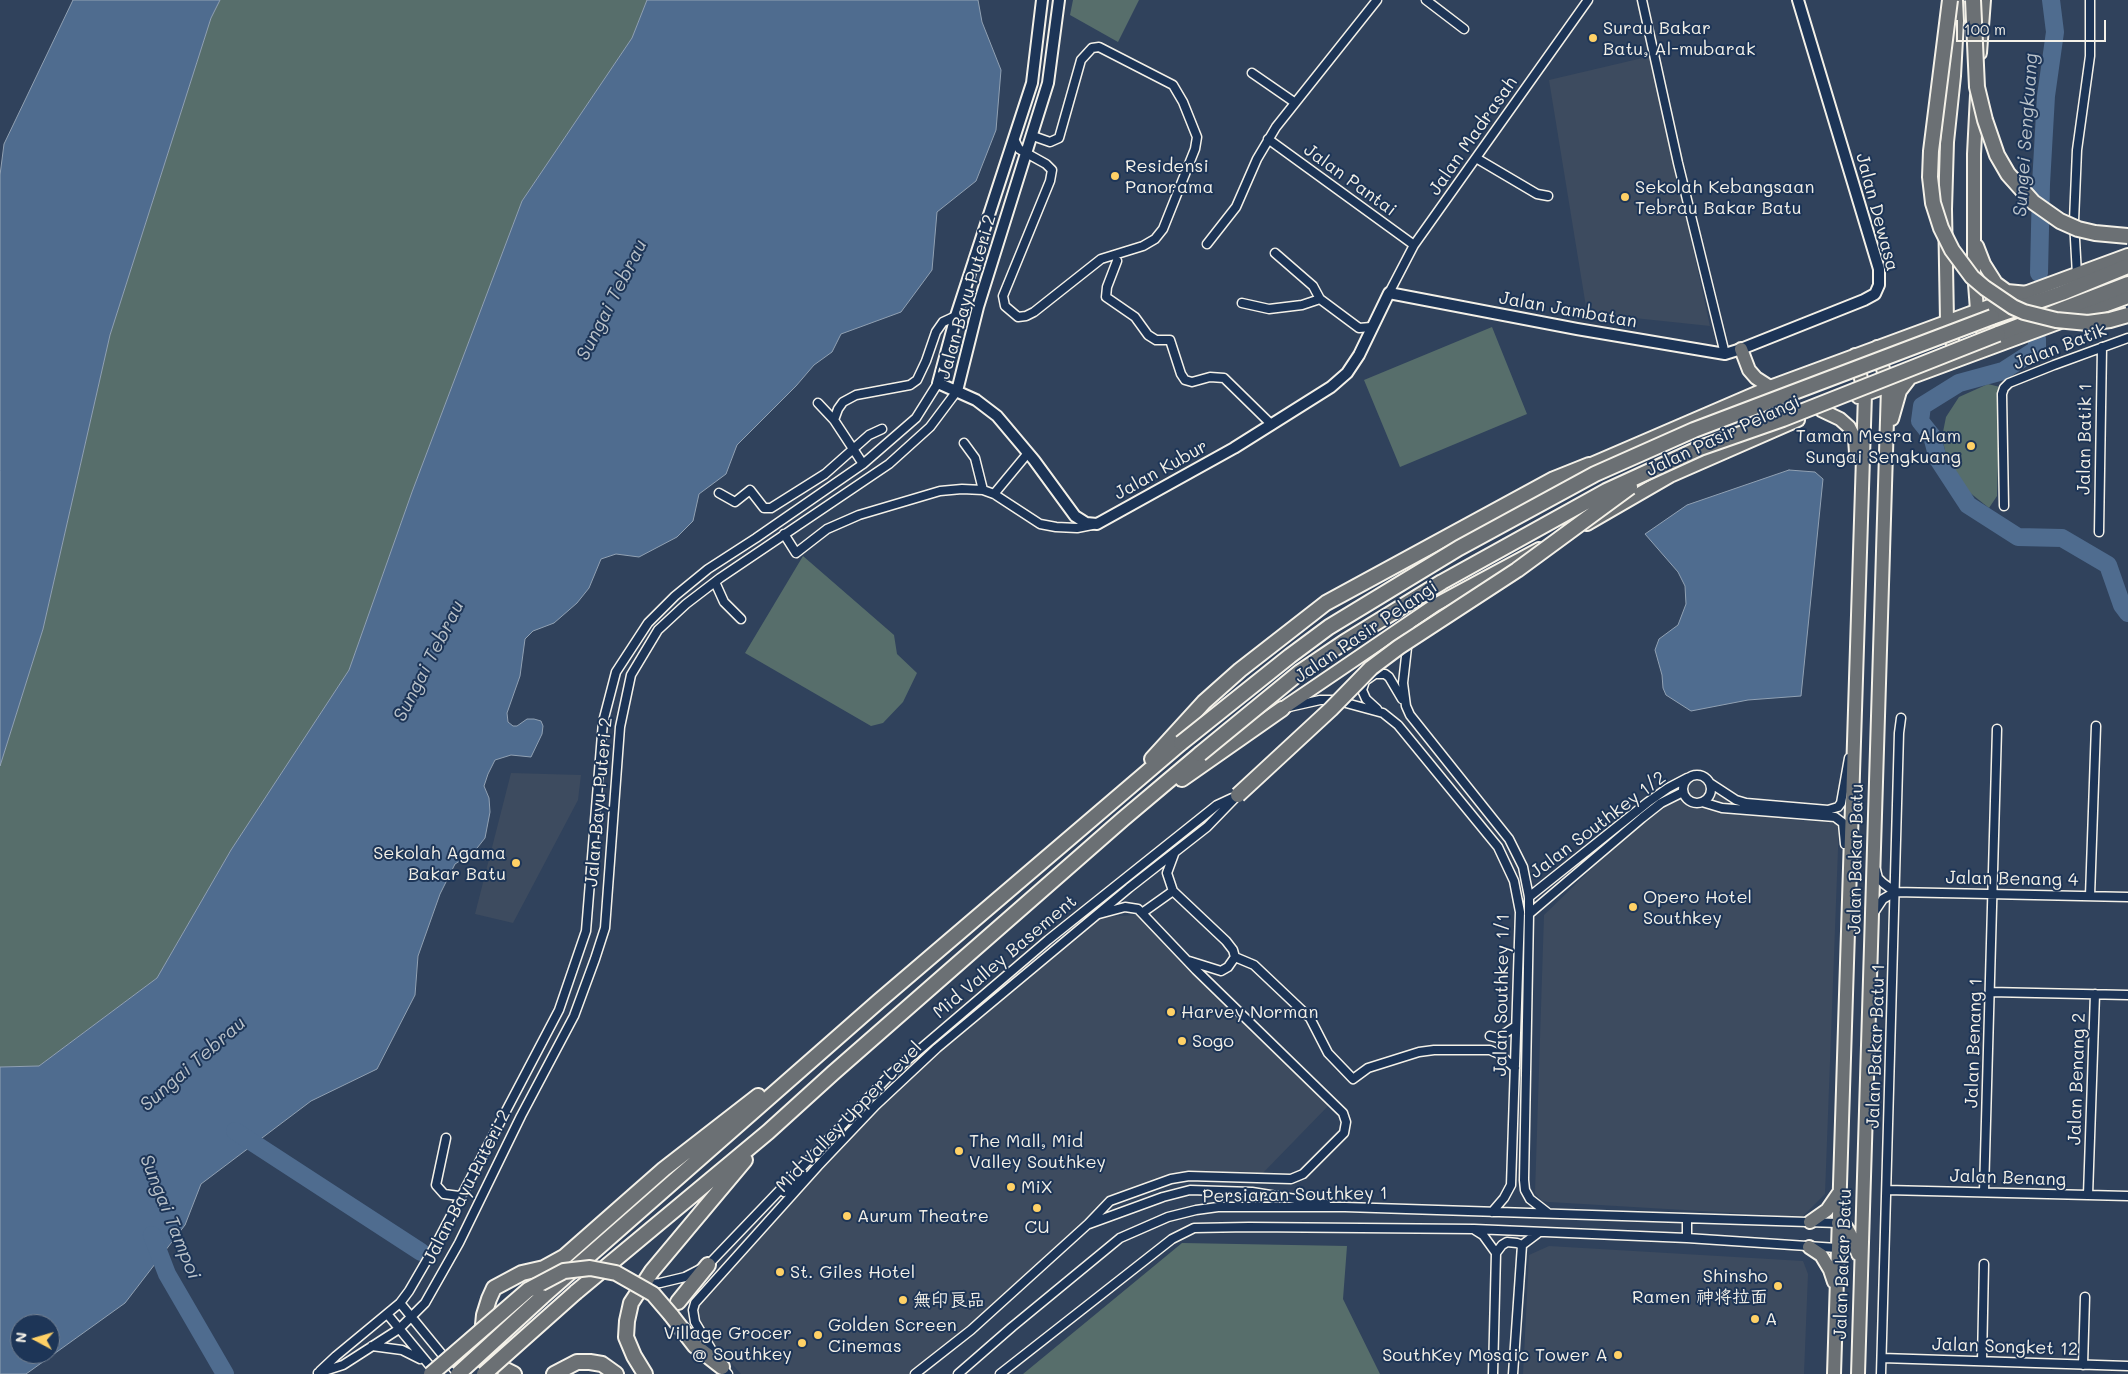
<!DOCTYPE html>
<meta charset="utf-8">
<style>
body{margin:0}
#map{position:relative;width:2128px;height:1374px;overflow:hidden;background:#30425c;font-family:Mali,sans-serif}
canvas{display:block}
.north{position:absolute;left:10px;top:1314px;width:50px;height:50px;box-sizing:border-box;background:#1d3557;border:1px solid #738091;border-radius:50%;rotate:276deg;font-size:14px;font-weight:700;line-height:20px;text-align:center;color:#f4f1e8}
.north::after{content:'';display:block;margin:auto;width:18px;height:22px;background:#ffd166;clip-path:polygon(50% 0,100% 100%,50% 72%,0 100%)}
.scale{position:absolute;left:1956px;top:20px;width:150px;height:22px;box-sizing:border-box;border:2px solid #f4f1e8;border-top:0;padding-left:6px;font-size:15px;line-height:18px;white-space:nowrap;color:#f4f1e8;-webkit-text-stroke:4px #1d3557;paint-order:stroke}
</style>
<div id="map">
<canvas width="2128" height="1374"></canvas>
<div class="north">N</div>
<div class="scale">100 m</div>
</div>
<script>
const ctx = document.querySelector('canvas').getContext('2d');
ctx.lineJoin = 'round';
function paint(path, color) {
  ctx.fillStyle = color;
  ctx.fill(path, 'evenodd');
}
function toPath(rows) {
  const path = new Path2D();
  for (const r of rows) {
    if (r.length === 3) {
      path.moveTo(r[0] + r[2], r[1]);
      path.arc(r[0], r[1], r[2], 0, 2 * Math.PI);
      continue;
    }
    path.moveTo(r[0], r[1]);
    for (let i = 2; i < r.length; i += 2) path.lineTo(r[i], r[i + 1]);
  }
  return path;
}
function trace(path, color, width, dash) {
  ctx.strokeStyle = color;
  ctx.lineWidth = width;
  ctx.lineCap = dash ? 'butt' : 'round';
  ctx.setLineDash(dash || []);
  ctx.stroke(path);
}
function drawText(font, color, halo, rows, align = 'center') {
  ctx.font = font + ' Mali,"LXGW WenKai TC",sans-serif';
  ctx.lineWidth = 4;
  ctx.setLineDash([]);
  ctx.textBaseline = 'middle';
  ctx.strokeStyle = halo;
  ctx.fillStyle = color;
  for (const [text, x, y, turn = 0] of rows) {
    ctx.save();
    ctx.translate(x, y);
    ctx.rotate((+turn || 0) * Math.PI / 180);
    ctx.textAlign = isNaN(turn) ? turn : align;
    if (halo) ctx.strokeText(text, 0, 0);
    ctx.fillText(text, 0, 0);
    ctx.restore();
  }
}
paint(toPath([
 [1651,56,1710,326,1587,313,1549,80],
 [511,773,581,775,578,800,513,923,475,914],
 [1690,773,1746,810,1795,820,1839,823,1825,1194,1802,1217,1549,1202,1542,1201,1535,1193,1544,915],
 [1138,915,1256,1036,1329,1105,1261,1175,1171,1175,1121,1193,1087,1219,979,1317,909,1374,741,1374,709,1338,699,1321,697,1311,698,1305,870,1117,943,1048,1101,917],
 [1549,1246,1803,1261,1808,1274,1804,1374,1523,1374,1529,1255]
]), '#3d4b5f');
paint(toPath([
 [220,0,647,0,632,38,522,201,412,492,349,670,231,850,157,978,39,1066,0,1067,0,766,43,629,110,335,211,18],
 [1073,0,1139,0,1118,42,1070,15],
 [1492,327,1527,414,1400,467,1364,380],
 [1988,384,2000,387,1997,496,1989,508,1969,492,1957,476,1946,455,1942,437,1946,417,1959,397],
 [803,556,894,635,897,654,917,673,903,702,883,723,871,726,745,653],
 [1182,1243,1347,1246,1343,1299,1380,1374,1023,1374]
]), '#576e6b');
const water = toPath([
 [73,0,220,0,211,18,110,335,43,629,0,766,0,175,4,144,73,0],
 [647,0,978,0,982,22,1001,70,996,130,976,181,937,212,932,270,901,312,841,334,832,352,814,365,796,386,737,445,726,474,699,494,693,521,677,537,639,557,616,554,601,559,589,588,577,603,554,623,533,631,525,639,520,676,507,713,508,722,513,726,517,726,527,719,534,719,541,721,543,726,542,734,531,757,511,755,495,760,488,774,484,786,489,798,490,812,485,838,474,852,455,864,440,894,418,956,415,995,377,1069,311,1101,201,1184,185,1225,125,1303,26,1374,0,1374,0,1067,39,1066,157,978,231,850,349,670,412,492,522,201,632,38,647,0],
 [20,1324,50,1324,50,1354,20,1354,20,1324],
 [1789,470,1815,472,1823,479,1801,696,1748,700,1691,711,1666,695,1663,688,1662,675,1655,650,1659,639,1678,625,1686,604,1685,586,1678,572,1645,534,1687,505,1789,470]
]);
paint(water, '#4f6c8f');
trace(water, '#91a1b3', 1);
trace(toPath([
 [2039,273,2041,184,2046,96,2055,32,2051,0],
 [2037,339,2037,349,2003,371,1959,383,1922,406,1920,421,1932,436,1938,459,1968,505,2018,537,2062,538,2108,565,2122,605,2128,613],
 [235,1131,421,1252],
 [152,1235,167,1274,225,1374]
]), '#4f6c8f', 18);
const minor = toPath([
 [1426,0,1464,29],
 [1642,0,1678,163,1725,354],
 [1252,73,1294,102],
 [1268,139,1414,245],
 [1015,141,1019,149,1046,164,1052,170,1050,181,1003,296,1005,306,1018,317,1026,316,1034,312,1101,259,1143,246,1155,239,1163,229,1195,149,1197,137,1183,102,1173,85,1099,47,1092,48,1081,60,1059,138,1050,142,1033,136],
 [1476,158,1537,194,1548,196],
 [1207,244,1236,207,1257,159,1276,127,1377,0],
 [1275,253,1313,286,1320,299],
 [1117,261,1107,287,1106,297,1135,317,1148,335,1156,340,1170,340,1181,374,1185,380,1192,382,1210,377,1224,378,1272,425],
 [2077,275,2074,221,2077,150,2090,56,2090,0],
 [1389,293,1414,245,1588,0],
 [1242,303,1269,309,1302,305,1320,299,1359,328,1371,327],
 [818,403,834,420,863,464],
 [834,420,838,409,843,402,856,395,910,385,917,380,926,361,936,332,943,322,956,316],
 [964,443,975,458,983,490],
 [719,493,735,502,750,490,764,508,771,508,825,474,869,435,882,429],
 [994,494,1028,453],
 [2004,506,2002,394,2004,388,2009,383,2054,365,2128,338],
 [2099,532,2102,347],
 [784,534,796,553,827,529,859,515,940,491,962,489,983,490,994,494,1040,524,1056,527,1077,528,1092,525],
 [715,582,724,602,741,619],
 [1410,621,1403,683,1406,706,1410,715,1509,839,1523,867,1529,897,1529,914,1524,1180,1525,1190,1530,1199,1548,1213],
 [1289,707,1320,700,1335,700,1383,713,1398,725,1498,847,1514,881,1520,912,1511,1185,1504,1198,1492,1212],
 [1377,709,1366,699,1362,690,1365,681,1375,674,1385,674,1389,677,1402,699],
 [1697,789,14],
 [1710,783,1736,800,1746,803,1828,810,1838,807,1841,803,1849,758],
 [1702,802,1722,808,1835,817,1843,823,1845,844],
 [1174,854,1167,873,1173,891,1226,941,1233,950,1235,957,1228,967,1221,971,1189,961],
 [1876,870,1878,878,1883,883,1895,892],
 [2090,896,2096,726],
 [1529,897,1648,802,1668,788,1687,778],
 [1142,913,1173,891],
 [1529,914,1642,818,1661,803,1683,792],
 [1873,914,1883,899,1895,892,2128,897],
 [1235,957,1254,965,1310,1018,1328,1053,1353,1079,1368,1068,1419,1052,1434,1050,1490,1050,1499,1054,1515,1068],
 [1990,992,2128,995],
 [1490,1036,1498,1038,1516,1026],
 [446,1138,436,1185,444,1194,459,1196],
 [1887,1190,2128,1196],
 [784,1192,805,1176],
 [1984,1192,1997,729],
 [2088,1195,2095,994],
 [1089,1224,1163,1197,1190,1190,1252,1192,1326,1204],
 [1475,1230,1483,1235,1496,1253,1493,1374],
 [1687,1238,1687,1219],
 [1496,1253,1502,1245,1507,1242,1517,1243,1522,1245],
 [643,1285,660,1283,685,1277,708,1265,891,1074,1048,940,1217,805,1232,798],
 [400,1303,458,1374],
 [388,1315,435,1372],
 [372,1346,402,1350,420,1359],
 [1882,1358,2128,1366],
 [1982,1361,1984,1264],
 [2083,1365,2085,1297],
 [320,1371,336,1356,400,1303,409,1291,434,1248,559,1010,586,931,603,722,616,672,648,623,675,596,708,569,756,538,863,464,916,418,938,383],
 [318,1373,343,1365,399,1329,425,1303,459,1243,521,1116,574,1016,595,959,605,928,620,727,631,675,658,630,686,604,720,578,889,464,930,427,957,391],
 [728,1374,722,1367,695,1322,693,1310,695,1303,818,1166,876,1105,937,1048,1129,888,1207,827,1238,795],
 [915,1374,971,1330,1088,1224,1110,1201,1171,1179,1189,1176,1291,1179,1303,1174,1344,1133,1346,1122,1343,1113,1196,970,1138,909,1125,907,1099,914],
 [958,1374,1012,1327,1120,1238,1168,1217,1196,1210,1218,1207,1345,1207,1838,1223],
 [1000,1374,1172,1239,1194,1228,1249,1227,1474,1229,1687,1238,1837,1248],
 [1513,1374,1522,1245,1538,1233],
 [1881,1374,1899,733,1901,718]
]);
const tertiary = toPath([
 [1042,0,1032,83,956,316,938,383,976,400,997,416,1034,460,1075,516,1086,523,1097,524,1234,448,1331,387,1347,373,1359,355,1389,293,1577,329,1725,354,1741,349,1864,300,1875,294,1879,285,1879,269,1798,0],
 [957,391,978,307,1048,83,1059,0]
]);
const primary = toPath([
 [1741,349,1749,370,1756,378,1770,387],
 [1858,397,2128,297],
 [1821,410,1840,419,1849,427,1855,439,1856,453],
 [1892,419,1900,391,1910,378],
 [1589,465,1770,387,2128,255],
 [1587,524,1670,476,1798,420],
 [1282,709,1435,605,1539,549],
 [1810,1222,1827,1210,1838,1194],
 [1838,1223,1846,1227,1850,1234,1858,1254],
 [1809,1247,1821,1255,1830,1270,1834,1282],
 [1834,1374,1865,394,1855,355],
 [1858,1374,1888,387,1877,347]
]);
const trunk = toPath([
 [1956,0,1957,21,1954,76,1947,142,1945,209,1947,321,1957,360],
 [1980,53,1984,0],
 [1977,95,1974,154,1974,271,1977,310,1988,348],
 [1977,246,1984,264,1996,283,2007,291,2028,293]
]);
const motorway = toPath([
 [1992,317,2062,293,2128,266],
 [1998,334,2128,284],
 [1152,759,1204,702,1240,670,1326,603,1554,479,1589,465],
 [1182,779,1282,709],
 [576,1292,768,1132,833,1073,1123,819,1200,754],
 [542,1297,879,1001,1181,743],
 [678,1302,708,1265],
 [671,1315,695,1346,722,1367],
 [514,1374,504,1369,489,1355,482,1335,484,1315,489,1299,494,1288,522,1273,544,1268,564,1257,664,1169,758,1096],
 [554,1374,577,1362,590,1362,602,1364,616,1374],
 [645,1374,634,1356,626,1337,627,1321,631,1303,652,1271,745,1160]
]);
trace(minor, '#f4f1e8', 11);
trace(tertiary, '#f4f1e8', 14);
trace(primary, '#f4f1e8', 16);
trace(trunk, '#f4f1e8', 16);
trace(motorway, '#f4f1e8', 18);
trace(minor, '#1d3557', 8);
trace(tertiary, '#1d3557', 10);
trace(primary, '#6b7074', 12);
trace(trunk, '#6b7074', 12);
trace(motorway, '#6b7074', 14);
const motorwayBridge = toPath([
 [1950,0,1931,151,1930,177,1933,203,1941,228,1952,250,1972,277,1985,288,2013,307,2024,312,2056,320,2088,323,2110,320,2128,315],
 [1973,0,1977,87,1985,120,1997,155,2008,174,2033,202,2060,221,2078,229,2095,233,2128,236],
 [1181,743,1290,656,1329,627,1459,548,1595,474,1694,430,1992,317],
 [1200,754,1300,672,1343,643,1442,582,1606,491,1700,448,1783,419,1998,334],
 [1238,795,1331,709,1371,668,1399,647,1517,570,1630,487],
 [431,1374,528,1290,564,1271,590,1268,616,1273,653,1294,671,1315],
 [458,1374,542,1297],
 [484,1374,576,1292]
]);
trace(motorwayBridge, '#f4f1e8', 18, []);
trace(motorwayBridge, '#6b7074', 14);
for (const [x, y, r, color] of [
 [1593,38,5,"#ffd166"],
 [1115,176,5,"#ffd166"],
 [1625,197,5,"#ffd166"],
 [1971,446,5,"#ffd166"],
 [516,863,5,"#ffd166"],
 [1633,907,5,"#ffd166"],
 [1171,1012,5,"#ffd166"],
 [1182,1041,5,"#ffd166"],
 [959,1151,5,"#ffd166"],
 [1011,1187,5,"#ffd166"],
 [1037,1208,5,"#ffd166"],
 [847,1216,5,"#ffd166"],
 [780,1272,5,"#ffd166"],
 [1778,1286,5,"#ffd166"],
 [903,1300,5,"#ffd166"],
 [1755,1319,5,"#ffd166"],
 [818,1335,5,"#ffd166"],
 [802,1343,5,"#ffd166"],
 [1618,1355,5,"#ffd166"]
]) {
  const dot = new Path2D();
  dot.arc(x, y, r, 0, 2 * Math.PI);
  ctx.fillStyle = color;
  ctx.fill(dot);
  trace(dot, '#1d3557', 2);
}
drawText('18px', '#f4f1e8', '#1d3557', [
 ["Surau Bakar",1603,28],
 ["Batu, Al-mubarak",1603,49],
 ["Residensi",1125,166],
 ["Panorama",1125,187],
 ["Sekolah Kebangsaan",1635,187],
 ["Tebrau Bakar Batu",1635,208],
 ["Taman Mesra Alam",1961,436,"right"],
 ["Sungai Sengkuang",1961,457,"right"],
 ["Sekolah Agama",506,853,"right"],
 ["Bakar Batu",506,874,"right"],
 ["Opero Hotel",1643,897],
 ["Southkey",1643,918],
 ["Harvey Norman",1181,1012],
 ["Sogo",1192,1041],
 ["The Mall, Mid",969,1141],
 ["Valley Southkey",969,1162],
 ["MiX",1021,1187],
 ["Aurum Theatre",857,1216],
 ["CU",1037,1227,"center"],
 ["St. Giles Hotel",790,1272],
 ["Shinsho",1768,1276,"right"],
 ["Ramen 神将拉面",1768,1297,"right"],
 ["無印良品",913,1300],
 ["A",1765,1319],
 ["Golden Screen",828,1325],
 ["Cinemas",828,1346],
 ["Village Grocer",792,1333,"right"],
 ["@ Southkey",792,1354,"right"],
 ["SouthKey Mosaic Tower A",1608,1355,"right"]
], 'left');
drawText('18px', '#f4f1e8', '#1d3557', [
 ["Jalan Madrasah",1473,136,-55],
 ["Jalan Pantai",1350,180,36],
 ["Jalan Dewasa",1877,212,75],
 ["Jalan Bayu Puteri 2",967,297,-74],
 ["Jalan Jambatan",1568,310,10],
 ["Jalan Batik",2060,347,-21],
 ["Jalan Pasir Pelangi",1723,436,-25],
 ["Jalan Batik 1",2085,439,-89],
 ["Jalan Kubur",1161,470,-29],
 ["Jalan Pasir Pelangi",1366,632,-34],
 ["Jalan Bayu Puteri 2",599,802,-85],
 ["Jalan Southkey 1/2",1598,825,-37],
 ["Jalan Bakar Batu",1856,859,-89],
 ["Jalan Benang 4",2012,879,1],
 ["Mid Valley Basement",1005,957,-40],
 ["Jalan Southkey 1/1",1502,995,-89],
 ["Jalan Benang 1",1974,1043,-88],
 ["Jalan Bakar Batu 1",1876,1046,-88],
 ["Jalan Benang 2",2077,1079,-88],
 ["Mid Valley Upper Level",849,1117,-46],
 ["Jalan Benang",2008,1178,2],
 ["Jalan Bayu Puteri 2",467,1187,-63],
 ["Persiaran Southkey 1",1295,1195,-1],
 ["Jalan Bakar Batu",1843,1264,-88],
 ["Jalan Songket 12",2005,1347,2]
]);
drawText('italic 19px', '#bac2c9', '#1d3557', [
 ["Sungei Sengkuang",2026,135,-86],
 ["Sungai Tebrau",612,300,-63],
 ["Sungai Tebrau",429,661,-63],
 ["Sungai Tebrau",193,1064,-41],
 ["Sungai Tampoi",170,1217,68]
]);
</script>
